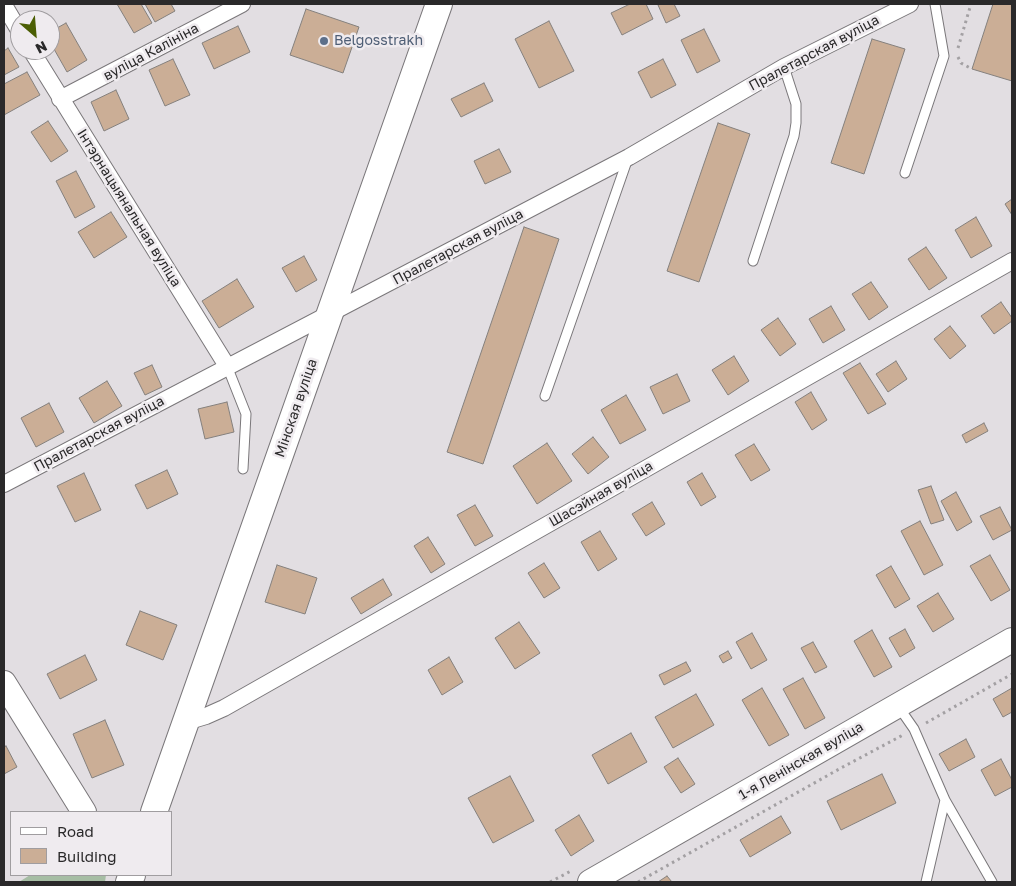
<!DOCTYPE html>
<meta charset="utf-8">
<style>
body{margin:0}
#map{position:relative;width:1016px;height:886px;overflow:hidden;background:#e2dee2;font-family:"Golos Text",sans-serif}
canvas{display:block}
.frame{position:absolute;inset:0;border:5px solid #2a292a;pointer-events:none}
.legend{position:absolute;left:10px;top:811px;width:162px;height:65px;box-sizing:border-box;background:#efebef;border:1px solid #a09da0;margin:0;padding:6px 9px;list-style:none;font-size:15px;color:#2a292a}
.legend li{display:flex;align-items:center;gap:10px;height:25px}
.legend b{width:25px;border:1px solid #a09da0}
.north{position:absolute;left:10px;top:10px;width:50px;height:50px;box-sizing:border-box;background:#efebef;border:1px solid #a09da0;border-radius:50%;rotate:153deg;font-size:14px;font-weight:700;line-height:20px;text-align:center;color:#2a292a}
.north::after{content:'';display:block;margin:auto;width:18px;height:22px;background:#4b5e04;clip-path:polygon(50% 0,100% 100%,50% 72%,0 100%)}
</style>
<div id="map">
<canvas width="1016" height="886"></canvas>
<div class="frame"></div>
<ul class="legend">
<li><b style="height:6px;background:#fff"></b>Road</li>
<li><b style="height:14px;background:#cbae96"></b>Building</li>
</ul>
<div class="north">N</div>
</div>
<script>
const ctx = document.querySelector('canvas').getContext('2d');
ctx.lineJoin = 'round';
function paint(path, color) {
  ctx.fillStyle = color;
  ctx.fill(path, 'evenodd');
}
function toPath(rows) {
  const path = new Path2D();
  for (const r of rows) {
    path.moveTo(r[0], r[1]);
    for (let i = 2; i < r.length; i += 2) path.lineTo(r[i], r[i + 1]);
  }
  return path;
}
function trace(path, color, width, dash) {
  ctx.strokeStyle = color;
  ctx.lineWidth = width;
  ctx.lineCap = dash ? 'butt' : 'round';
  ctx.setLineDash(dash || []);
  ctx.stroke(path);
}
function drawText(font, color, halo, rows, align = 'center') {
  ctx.font = font + ' "Golos Text",sans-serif';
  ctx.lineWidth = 5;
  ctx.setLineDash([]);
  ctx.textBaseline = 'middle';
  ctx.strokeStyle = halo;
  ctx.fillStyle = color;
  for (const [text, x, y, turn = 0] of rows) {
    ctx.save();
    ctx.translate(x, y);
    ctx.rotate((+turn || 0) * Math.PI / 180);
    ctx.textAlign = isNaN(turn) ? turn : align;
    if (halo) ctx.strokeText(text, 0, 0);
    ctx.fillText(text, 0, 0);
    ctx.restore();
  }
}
paint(toPath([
 [30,875,106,875,105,882,19,882]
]), '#a6bda4');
const building = toPath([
 [117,4,141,4,152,23,134,33,117,4],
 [145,4,171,4,175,11,155,22,145,4],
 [630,4,646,4,653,19,622,35,611,13,630,4],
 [661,4,674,4,680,16,666,23,658,5,661,4],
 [993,4,1012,4,1012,81,972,69,993,4],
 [306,9,359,27,343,73,290,55,306,9],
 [549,21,574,71,539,88,515,39,549,21],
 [66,23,87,60,67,72,50,42,50,32,66,23],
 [238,26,250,52,214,69,202,43,238,26],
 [704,29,720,61,697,73,681,40,704,29],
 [872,39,905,49,864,174,831,163,872,39],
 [8,48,19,67,4,75,4,51,8,48],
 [173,59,190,95,165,106,149,70,173,59],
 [663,59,676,85,651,98,638,72,663,59],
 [27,72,40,95,4,115,4,84,27,72],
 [484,83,493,101,461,117,451,99,484,83],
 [116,90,129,119,104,131,91,102,116,90],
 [48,121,68,151,51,162,31,132,48,121],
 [718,123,750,134,699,282,667,271,718,123],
 [499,149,511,172,485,184,474,161,499,149],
 [76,171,95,207,75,218,56,181,76,171],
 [1012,199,1012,215,1005,204,1012,199],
 [111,212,127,237,94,258,78,232,111,212],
 [976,217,992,246,971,258,955,230,976,217],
 [524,227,559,239,483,464,447,452,524,227],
 [926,247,947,278,929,290,908,259,926,247],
 [304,256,317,280,296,292,282,268,304,256],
 [237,279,254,307,219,328,202,301,237,279],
 [871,282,888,307,869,320,852,294,871,282],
 [1001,302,1012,318,1012,321,994,334,981,316,1001,302],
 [831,306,845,330,823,343,809,319,831,306],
 [778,318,796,344,780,356,761,330,778,318],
 [950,326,966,346,950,359,934,339,950,326],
 [734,356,749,381,728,395,712,370,734,356],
 [896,361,907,379,888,392,876,374,896,361],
 [860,363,886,404,868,414,843,373,860,363],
 [152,365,162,387,145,395,134,373,152,365],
 [677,374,690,401,663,414,650,387,677,374],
 [107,381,122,406,94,423,79,398,107,381],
 [811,392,827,420,812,430,795,402,811,392],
 [626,395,646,430,620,444,601,410,626,395],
 [227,402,234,432,205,439,198,409,227,402],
 [49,403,64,432,36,447,21,418,49,403],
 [984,423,988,431,966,443,962,435,984,423],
 [593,437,609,457,588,474,572,454,593,437],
 [547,443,572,481,537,504,513,466,547,443],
 [754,444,770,470,751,481,735,455,754,444],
 [167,470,178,494,147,509,135,485,167,470],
 [84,473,101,510,75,522,57,486,84,473],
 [702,473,716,497,701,506,687,482,702,473],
 [931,486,944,520,931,524,918,490,931,486],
 [956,492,972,522,957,531,941,501,956,492],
 [652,502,665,524,646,536,632,514,652,502],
 [475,505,493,536,475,546,457,515,475,505],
 [1000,507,1012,530,993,540,980,516,1000,507],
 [920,521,943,565,924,575,901,531,920,521],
 [600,531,617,559,598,571,581,542,600,531],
 [428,537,445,564,431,573,414,546,428,537],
 [990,555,1010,590,991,601,970,566,990,555],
 [544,563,560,588,544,598,528,573,544,563],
 [277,565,317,578,305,614,265,602,277,565],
 [891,566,910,599,895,608,876,575,891,566],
 [383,579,392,595,361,614,351,598,383,579],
 [938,593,954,619,933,632,917,606,938,593],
 [140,611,177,625,163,660,126,645,140,611],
 [519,622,540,653,515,669,495,638,519,622],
 [905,629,915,648,900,657,889,638,905,629],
 [872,630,892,667,874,677,854,641,872,630],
 [752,633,767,660,751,669,736,642,752,633],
 [813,642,827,667,815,673,801,648,813,642],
 [728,651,732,658,723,663,719,656,728,651],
 [85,655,97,680,60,699,47,674,85,655],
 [449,657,463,682,442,695,428,670,449,657],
 [686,662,691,671,664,685,659,675,686,662],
 [803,678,825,718,805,729,783,689,803,678],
 [762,688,789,735,769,746,742,700,762,688],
 [1012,688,1012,712,1003,717,993,699,1012,688],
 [696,694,714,725,673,748,655,717,696,694],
 [105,720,124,765,92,778,73,734,105,720],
 [631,733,647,762,608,784,592,755,631,733],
 [966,739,975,757,949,771,939,754,966,739],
 [6,746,17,767,4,774,4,747,6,746],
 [678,758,695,784,681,793,664,767,678,758],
 [1001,759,1012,780,1012,787,995,796,981,770,1001,759],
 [882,774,896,803,841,830,827,801,882,774],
 [510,776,534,821,493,843,468,798,510,776],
 [579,815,594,841,571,856,555,830,579,815],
 [781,816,791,833,750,857,740,840,781,816],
 [667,876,672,882,658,882,667,876]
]);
paint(building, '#cbae96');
trace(building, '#84807d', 1);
const lane = toPath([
 [905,173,944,56,935,4],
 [753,261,794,136,796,123,796,104,784,67],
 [227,366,246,414,243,469],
 [545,396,628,158],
 [898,706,914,729,945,800,992,882],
 [926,882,945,800]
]);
const street = toPath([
 [4,5,20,32],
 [31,50,227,366],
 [60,99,242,4],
 [4,484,629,157,784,67,910,4],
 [186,718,196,719,206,716,224,708,1012,261]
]);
const secondary = toPath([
 [4,683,84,812],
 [590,882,1012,640]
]);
const primary = toPath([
 [154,812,439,4],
 [129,882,132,875]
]);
trace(lane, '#7a777a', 11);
trace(street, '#7a777a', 18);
trace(secondary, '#7a777a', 26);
trace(primary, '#7a777a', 28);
trace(toPath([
 [958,48,971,4],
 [958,57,961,63,972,69],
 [926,723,1012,674],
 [550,882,571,871],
 [638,882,841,768,903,735]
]), '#a3a0a3', 3, [2.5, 4]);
trace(lane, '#fff', 9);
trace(street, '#fff', 16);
trace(secondary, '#fff', 24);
trace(primary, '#fff', 26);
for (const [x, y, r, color] of [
 [324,41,5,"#5c6f8a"]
]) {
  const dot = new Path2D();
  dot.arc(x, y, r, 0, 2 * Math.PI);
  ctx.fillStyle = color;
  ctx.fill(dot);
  trace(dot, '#efebef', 2);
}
drawText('14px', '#4e5e75', '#efebef', [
 ["Belgosstrakh",334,41]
], 'left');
drawText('14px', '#2a292a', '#efebef', [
 ["вуліца Калініна",151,52,-28],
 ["Пралетарская вуліца",814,53,-28],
 ["Інтэрнацыянальная вуліца",129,208,58],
 ["Пралетарская вуліца",458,247,-28],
 ["Мінская вуліца",296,408,-71],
 ["Пралетарская вуліца",99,434,-28],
 ["Шасэйная вуліца",601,494,-30],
 ["1-я Ленінская вуліца",801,761,-30]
]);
</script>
